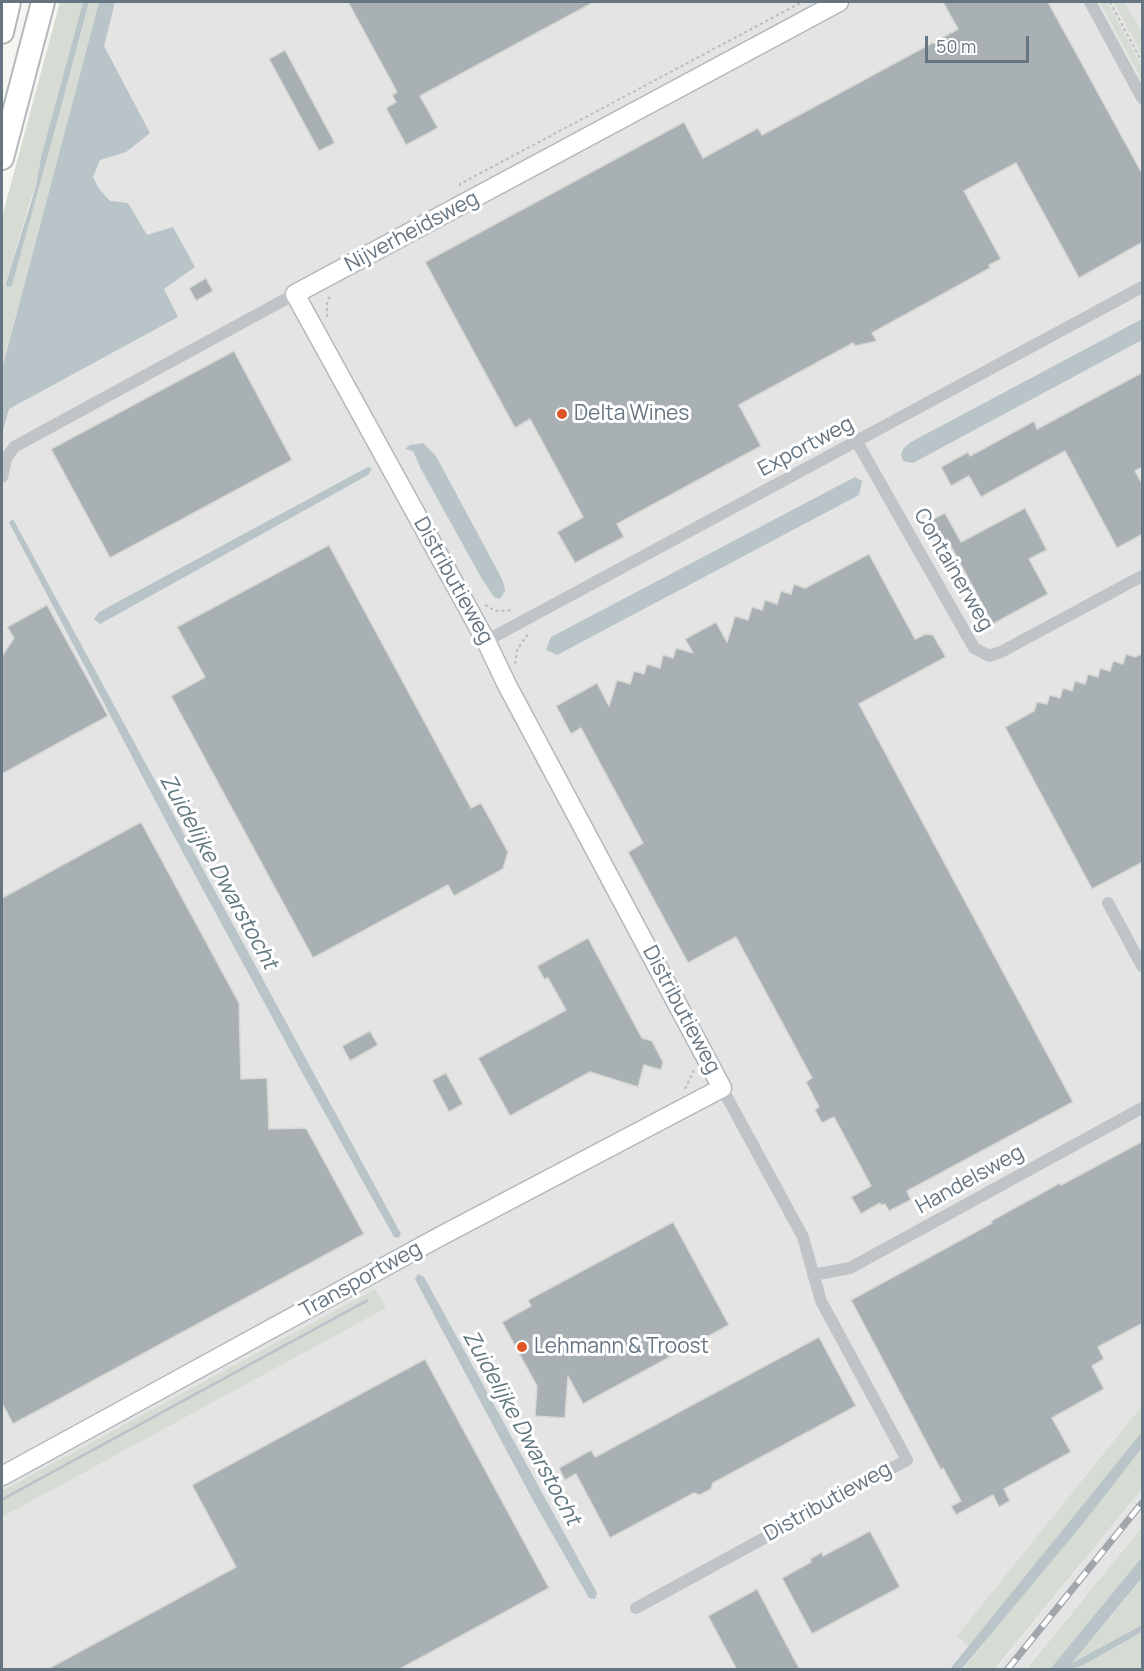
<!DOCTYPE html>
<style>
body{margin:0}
#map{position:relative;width:1144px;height:1671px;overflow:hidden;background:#f5f5f2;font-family:Manrope,sans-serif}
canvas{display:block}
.frame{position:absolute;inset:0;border:3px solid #657582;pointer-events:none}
.scale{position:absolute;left:925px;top:36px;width:104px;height:27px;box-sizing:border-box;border:3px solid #657582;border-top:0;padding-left:8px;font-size:18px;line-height:21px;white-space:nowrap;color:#657582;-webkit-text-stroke:4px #fff;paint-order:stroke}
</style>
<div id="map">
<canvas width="1144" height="1671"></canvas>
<div class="frame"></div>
<div class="scale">50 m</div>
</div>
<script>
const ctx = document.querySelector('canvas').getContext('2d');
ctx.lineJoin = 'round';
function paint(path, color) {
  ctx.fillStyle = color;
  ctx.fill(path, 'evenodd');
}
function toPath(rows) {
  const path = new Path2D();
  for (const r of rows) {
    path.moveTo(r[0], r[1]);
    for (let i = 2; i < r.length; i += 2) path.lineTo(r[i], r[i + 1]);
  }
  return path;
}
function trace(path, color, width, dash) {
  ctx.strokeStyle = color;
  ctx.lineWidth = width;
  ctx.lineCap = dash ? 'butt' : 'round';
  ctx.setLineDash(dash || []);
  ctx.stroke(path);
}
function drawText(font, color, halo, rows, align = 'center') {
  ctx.font = font + ' Manrope,sans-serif';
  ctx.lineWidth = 6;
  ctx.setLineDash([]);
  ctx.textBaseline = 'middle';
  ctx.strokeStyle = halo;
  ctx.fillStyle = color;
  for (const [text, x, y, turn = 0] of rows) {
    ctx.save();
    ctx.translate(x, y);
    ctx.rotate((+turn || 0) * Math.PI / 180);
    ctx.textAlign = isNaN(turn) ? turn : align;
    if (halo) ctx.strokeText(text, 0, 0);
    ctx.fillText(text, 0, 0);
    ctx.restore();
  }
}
paint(toPath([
 [103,2,1142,2,1142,1435,956,1669,2,1670,2,385],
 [1142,1489,1142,1527,1025,1669,995,1670]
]), '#e3e4e3');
paint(toPath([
 [60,2,83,2,41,157,36,186,29,205,6,283,6,286,63,100,89,2,99,2,2,369,2,217],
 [1100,2,1107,2,1123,31,1142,67,1142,80],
 [1114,2,1125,2,1142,33,1142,55],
 [375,1289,386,1308,2,1517,2,1501,370,1300,367,1299,2,1498,2,1491],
 [1142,1406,1142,1432,969,1647,957,1636],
 [1142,1448,1142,1489,995,1669,962,1670],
 [1142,1527,1142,1557,1050,1669,1025,1670],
 [1142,1578,1142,1625,1071,1664,1131,1592],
 [1142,1632,1142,1669,1071,1670,1082,1666]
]), '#d6dcd3');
paint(toPath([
 [83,2,89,2,63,100,12,285,10,287,6,286,6,283,36,186,41,157],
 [99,2,115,2,104,46,150,133,126,152,100,160,93,177,99,189,110,201,128,203,147,235,173,227,195,267,164,289,178,317,9,409,2,433,2,369],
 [1142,319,1142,340,913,463,903,461,901,455,903,449,911,442],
 [423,443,436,456,503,581,505,591,500,599,494,597,482,579,421,469,413,451,405,449,410,445],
 [368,467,372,469,368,475,100,624,94,619,99,612],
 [855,477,862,481,859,495,557,655,546,650,551,637],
 [13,519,401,1234,398,1238,394,1237,304,1076,168,825,12,528,9,522],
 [418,1274,424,1277,597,1593,595,1599,589,1598,534,1502,415,1279],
 [367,1299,369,1301,2,1501,2,1498],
 [1142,1432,1142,1448,1080,1527,962,1669,950,1669],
 [1142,1557,1142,1578,1072,1663,1142,1625,1142,1632,1082,1666,1071,1669,1050,1669]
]), '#b8c4c8');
const building = toPath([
 [348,2,594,2,420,96,438,128,406,145,386,108,396,102,392,95,397,92,348,2],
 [943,2,1048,2,1143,175,1143,242,1079,278,1016,163,964,191,1001,259,989,265,990,268,872,333,877,341,855,346,853,343,739,405,761,446,617,524,624,537,575,563,557,532,583,517,530,419,515,428,425,262,684,122,703,158,758,128,762,135,958,29,943,2],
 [285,50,335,143,319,151,269,59,285,50],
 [206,278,213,291,196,301,189,288,206,278],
 [234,351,292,460,110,558,51,449,234,351],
 [1143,372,1143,467,1135,471,1143,485,1143,534,1117,548,1065,451,981,497,969,476,951,486,941,467,968,452,970,456,1034,421,1037,429,1143,372],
 [1025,508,1047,550,1029,559,1048,594,993,624,947,539,935,546,923,524,945,513,961,542,1025,508],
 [329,545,471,808,481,803,508,852,503,869,454,896,448,885,313,958,171,696,205,677,177,627,329,545],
 [869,554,915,639,926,634,933,635,946,657,859,704,1073,1102,907,1191,911,1200,889,1211,885,1204,881,1205,880,1203,861,1214,851,1197,871,1186,834,1117,822,1123,815,1110,819,1107,806,1082,812,1078,736,937,688,963,628,852,643,843,581,728,571,734,556,706,597,683,609,706,617,680,630,684,634,671,644,674,647,664,660,668,663,655,673,658,676,648,693,653,685,639,716,622,727,642,735,616,748,620,752,607,762,610,765,600,777,604,781,591,791,594,794,584,805,588,869,554],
 [47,605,108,716,2,774,2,656,14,638,7,627,47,605],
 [1143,653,1143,862,1092,889,1005,727,1034,711,1037,702,1047,704,1050,695,1060,698,1063,688,1072,691,1075,681,1085,684,1088,674,1098,677,1100,668,1110,671,1113,661,1123,664,1126,654,1135,657,1143,653],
 [141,822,239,1003,241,1079,267,1078,269,1129,306,1128,364,1234,13,1424,2,1403,2,898,141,822],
 [588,938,642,1038,652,1041,663,1062,661,1070,644,1065,638,1087,590,1072,510,1116,478,1058,566,1010,548,978,544,979,537,966,588,938],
 [370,1031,378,1045,350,1061,342,1046,370,1031],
 [446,1073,463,1104,449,1112,432,1080,446,1073],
 [1143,1141,1143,1323,1098,1347,1104,1359,1092,1366,1104,1389,1052,1418,1071,1452,1004,1489,1010,1501,999,1507,993,1495,956,1515,951,1506,961,1501,943,1468,941,1470,851,1300,992,1223,991,1221,1060,1183,1061,1185,1143,1141],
 [673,1222,729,1325,583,1404,568,1376,565,1418,535,1416,537,1386,502,1322,531,1306,528,1300,673,1222],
 [819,1337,856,1406,713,1483,711,1489,700,1495,694,1493,610,1538,576,1474,565,1480,559,1468,591,1450,595,1457,819,1337],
 [425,1359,549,1588,398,1670,46,1670,236,1567,192,1485,425,1359],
 [870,1531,900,1587,812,1634,782,1578,811,1562,810,1559,822,1552,823,1556,870,1531],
 [757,1589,800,1670,737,1670,708,1616,757,1589]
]);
paint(building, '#a8b0b4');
trace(building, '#d7d7d4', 1.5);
const secondary = toPath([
 [2,1476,439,1237,722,1088,507,685,486,641,295,294,839,2]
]);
const highway = toPath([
 [2,32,9,2],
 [2,158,43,2]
]);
trace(secondary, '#b3b8bc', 21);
trace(highway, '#b5b8bb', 26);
trace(toPath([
 [1110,2,1142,62],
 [460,186,460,184,802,2],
 [327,317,327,302,331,294],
 [485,605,496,611,514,610],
 [515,664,517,650,528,634],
 [685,1089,694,1070]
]), '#babcbe', 2, [3, 3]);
trace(toPath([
 [1090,2,1142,98],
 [857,442,974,648,989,656,1001,652,1142,576],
 [2,477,6,459,14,447,295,294],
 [486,641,1142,287],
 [1108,903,1142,966],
 [813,1275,850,1268,1142,1108],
 [636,1608,907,1460,821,1301,803,1237,722,1088]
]), '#c0c4c7', 12);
trace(secondary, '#fff', 18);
trace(highway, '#fff', 22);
const rail = toPath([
 [1007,1670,1142,1503]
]);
trace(rail, '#a1a7ac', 7);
trace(rail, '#fff', 4.5, [14]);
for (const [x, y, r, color] of [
 [562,414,6,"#e05527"],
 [522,1347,6,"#e05527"]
]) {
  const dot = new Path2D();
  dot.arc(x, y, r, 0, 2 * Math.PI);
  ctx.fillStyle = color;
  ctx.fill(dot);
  trace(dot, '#fff', 2);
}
drawText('21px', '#657582', '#fff', [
 ["Nijverheidsweg",412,232,-28],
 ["Exportweg",806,447,-28],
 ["Containerweg",953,570,60],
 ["Distributieweg",453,581,61],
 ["Distributieweg",681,1010,62],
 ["Handelsweg",970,1180,-29],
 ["Transportweg",361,1280,-29],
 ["Distributieweg",828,1502,-29]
]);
drawText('21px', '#657582', '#fff', [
 ["Delta Wines",574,414],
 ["Lehmann & Troost",534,1347]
], 'left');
drawText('italic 22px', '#60777f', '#fff', [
 ["Zuidelijke Dwarstocht",218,872,61],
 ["Zuidelijke Dwarstocht",521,1428,61]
]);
</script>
